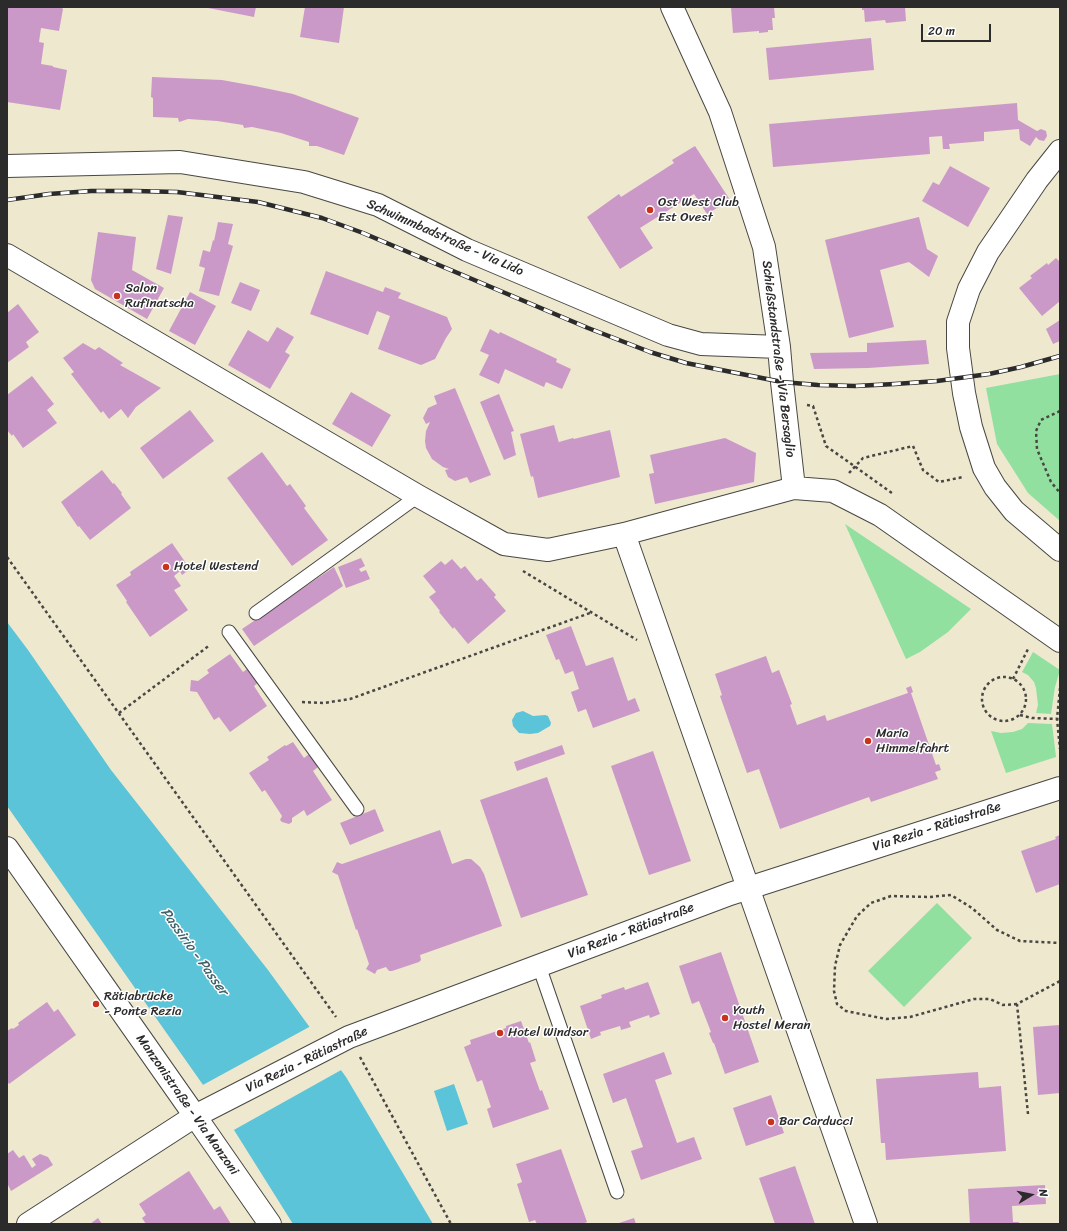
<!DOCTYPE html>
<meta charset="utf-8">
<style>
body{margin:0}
#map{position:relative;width:1067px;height:1231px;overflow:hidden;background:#ede8ce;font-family:Sriracha,sans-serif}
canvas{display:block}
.frame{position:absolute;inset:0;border:8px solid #2b2b2b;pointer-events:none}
.north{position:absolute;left:1011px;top:1175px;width:40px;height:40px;-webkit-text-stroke:3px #fff;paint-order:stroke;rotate:80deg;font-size:11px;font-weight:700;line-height:16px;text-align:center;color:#2b2b2b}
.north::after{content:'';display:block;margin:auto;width:14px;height:18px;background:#2b2b2b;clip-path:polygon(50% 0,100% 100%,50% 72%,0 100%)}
.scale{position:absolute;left:921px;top:24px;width:70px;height:18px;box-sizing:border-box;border:2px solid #2b2b2b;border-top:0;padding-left:5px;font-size:12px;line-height:14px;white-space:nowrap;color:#2b2b2b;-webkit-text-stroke:3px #fff;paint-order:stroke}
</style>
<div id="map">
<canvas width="1067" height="1231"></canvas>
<div class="frame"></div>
<div class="north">N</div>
<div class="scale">20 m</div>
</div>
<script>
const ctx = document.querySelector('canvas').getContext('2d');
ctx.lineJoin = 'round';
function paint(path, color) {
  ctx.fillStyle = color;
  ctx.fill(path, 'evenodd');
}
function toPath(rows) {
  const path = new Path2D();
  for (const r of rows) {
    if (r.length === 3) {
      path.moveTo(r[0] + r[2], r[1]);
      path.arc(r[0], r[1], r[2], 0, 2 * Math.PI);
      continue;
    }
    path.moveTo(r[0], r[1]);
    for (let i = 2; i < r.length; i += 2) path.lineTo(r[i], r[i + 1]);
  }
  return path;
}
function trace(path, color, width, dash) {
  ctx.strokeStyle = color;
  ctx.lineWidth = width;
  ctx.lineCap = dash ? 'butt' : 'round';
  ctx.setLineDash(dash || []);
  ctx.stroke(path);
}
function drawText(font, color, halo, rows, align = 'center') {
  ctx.font = font + ' Sriracha,sans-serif';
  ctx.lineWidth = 3;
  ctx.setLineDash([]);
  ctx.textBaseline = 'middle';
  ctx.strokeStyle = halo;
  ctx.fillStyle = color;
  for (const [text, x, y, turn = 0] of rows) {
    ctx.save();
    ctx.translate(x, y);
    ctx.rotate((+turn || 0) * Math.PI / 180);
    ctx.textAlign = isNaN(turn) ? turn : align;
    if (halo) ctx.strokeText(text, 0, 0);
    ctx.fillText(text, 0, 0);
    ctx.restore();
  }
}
paint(toPath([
 [1060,374,1060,521,1028,493,997,444,986,388],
 [845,524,971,609,948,632,920,652,906,659],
 [1033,652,1060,670,1055,687,1051,714,1036,713,1038,705,1036,688,1034,682,1028,675,1022,672],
 [1028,723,1052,724,1056,757,1006,773,991,731,1001,733,1013,732,1022,729],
 [937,903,972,938,904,1007,868,971]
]), '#91e09f');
paint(toPath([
 [7,622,28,650,111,770,268,970,346,1077,433,1224,293,1224,234,1130,201,1082,7,806],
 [523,711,533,716,545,715,548,716,551,723,550,726,538,733,530,734,519,733,513,726,512,720,516,713],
 [454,1084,468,1124,447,1131,434,1091]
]), '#5bc4d8');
paint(toPath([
 [311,1026,343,1069,232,1131,201,1086]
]), '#ede8ce');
paint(toPath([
 [7,7,61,7,63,9,59,31,41,28,39,42,44,43,41,64,53,66,53,67,67,70,60,110,7,102],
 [203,7,256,7,254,17],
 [305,7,344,7,339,43,300,37],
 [731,7,774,7,775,18,772,18,773,30,768,30,768,32,759,33,759,31,733,33],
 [862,7,905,7,906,21,886,23,885,20,865,22,864,10,862,10],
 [871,38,874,70,769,80,766,48],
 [152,77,222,80,255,86,293,94,359,118,344,155,317,146,309,146,309,142,281,133,252,127,244,128,243,125,217,121,188,119,179,122,178,118,153,117,153,98,151,97],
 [1017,103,1018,120,1037,131,1041,129,1046,131,1047,136,1044,141,1039,140,1036,137,1030,146,1020,140,1019,129,984,132,984,141,949,144,950,149,943,149,942,136,929,137,930,154,773,167,769,124],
 [695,146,730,200,707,214,694,194,640,228,653,248,620,269,587,217,619,194,621,197,674,163,672,160],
 [950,166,990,188,968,227,922,201,933,182,939,185],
 [168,215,183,217,171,274,156,269],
 [919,217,927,249,938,256,929,277,909,262,880,270,894,327,849,338,825,240],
 [218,222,233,224,228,244,233,246,219,296,199,291,205,268,199,266,203,250,210,252,213,240,214,241],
 [98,232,136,237,132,270,164,288,147,319,95,289,91,280],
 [1056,258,1060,262,1060,301,1042,316,1019,288,1032,278,1030,276,1047,263,1048,265],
 [326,271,383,292,385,287,401,293,398,298,447,317,452,329,446,338,435,359,421,365,378,349,390,316,377,311,368,335,310,314],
 [240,282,260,290,251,311,231,303],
 [190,292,216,306,195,345,169,331],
 [18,304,39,332,26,342,29,347,7,363,7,313],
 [1060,320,1060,341,1053,344,1046,329],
 [277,327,294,337,285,352,290,355,270,389,228,365,248,330,268,342],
 [490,329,499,334,500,332,557,359,556,362,571,369,562,389,546,382,544,387,505,369,499,384,479,375,489,355,480,351],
 [926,340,929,364,868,368,814,369,810,353,867,352,867,343],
 [83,343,95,350,99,347,123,363,120,365,161,388,136,407,128,418,121,409,109,419,103,411,101,413,71,374,74,372,63,358],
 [32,376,54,404,47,410,57,423,23,448,13,434,12,436,7,430,7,395],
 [455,388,491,475,470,483,467,477,455,481,448,477,445,470,449,469,443,467,432,459,426,448,425,441,426,431,430,422,426,424,423,418,428,408,437,404,434,396],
 [351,392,391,415,372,447,332,424],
 [499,394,514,431,511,432,516,455,504,460,480,402],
 [190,410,214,441,163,479,140,448],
 [554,425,559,443,559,442,573,438,574,439,610,430,620,477,538,498,533,476,531,477,520,434],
 [725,438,756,453,754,482,655,504,649,474,654,473,650,455],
 [262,452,287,486,290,484,306,506,304,508,328,540,292,566,227,478],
 [102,470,113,484,114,483,122,493,121,494,131,508,90,540,79,526,78,527,61,502],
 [172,543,190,569,182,575,180,571,174,576,181,586,174,590,188,610,150,637,126,602,127,601,116,585,131,575,130,572],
 [361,558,365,566,359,569,361,572,366,570,370,579,346,588,338,567],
 [452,559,461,569,465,566,477,581,481,578,496,595,494,597,506,611,468,644,454,627,453,629,439,612,440,611,429,597,436,592,423,576,441,561,445,565],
 [334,567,343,586,254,646,242,629],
 [571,626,586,666,613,657,628,701,635,698,640,711,593,728,586,709,578,712,571,692,579,689,573,671,565,674,559,659,556,660,546,635],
 [230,654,243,672,247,669,248,670,258,683,254,686,267,706,230,732,219,717,214,720,197,692,190,691,191,680,198,681,209,673,207,670],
 [766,656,772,673,779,670,792,704,790,705,797,725,825,715,827,721,908,693,906,688,911,686,913,692,911,693,936,765,939,764,941,770,935,772,938,779,871,802,869,797,780,829,759,769,747,773,720,696,722,695,715,674],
 [293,742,304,758,309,754,318,767,313,771,332,800,307,816,304,810,292,818,292,822,289,824,282,822,280,820,282,816,265,790,262,792,249,773,269,760,267,757,285,745,286,746],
 [562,745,565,754,517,771,514,762],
 [653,751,691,861,649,875,611,766],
 [547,777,588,895,521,918,480,800],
 [375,809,384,831,350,845,340,823],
 [440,830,452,864,466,859,471,859,480,867,484,874,502,926,420,955,421,960,419,962,392,971,389,971,386,967,377,970,375,974,366,969,369,964,357,929,356,930,338,875,332,872,337,862,342,864],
 [1060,835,1060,884,1036,893,1021,851,1056,839,1055,837],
 [721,952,759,1062,725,1074,714,1043,713,1043,709,1033,711,1032,699,1001,692,1004,679,966],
 [648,982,660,1014,650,1018,649,1015,629,1022,631,1027,621,1030,620,1026,600,1032,601,1035,591,1039,580,1006,602,998,601,995,624,987,625,990],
 [47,1002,54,1012,58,1009,76,1035,9,1084,7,1081,7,1031,12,1028,13,1029,19,1025,18,1023],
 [521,1021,529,1043,530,1042,536,1061,530,1063,540,1091,542,1090,549,1109,493,1128,487,1109,491,1107,482,1080,477,1082,464,1047,471,1044,470,1040,506,1028,506,1026],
 [1060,1025,1060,1093,1038,1095,1033,1027],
 [664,1052,672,1074,655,1080,677,1143,694,1137,702,1159,641,1180,631,1151,643,1147,626,1098,613,1103,603,1074],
 [978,1072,979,1088,1001,1086,1006,1151,886,1160,885,1143,881,1143,876,1079],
 [771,1095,784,1133,746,1146,733,1108],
 [561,1149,587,1222,582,1224,537,1224,535,1220,529,1222,517,1184,522,1182,516,1164],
 [13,1150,19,1158,24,1155,32,1168,36,1165,32,1159,40,1154,48,1157,53,1165,11,1191,7,1183,7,1154],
 [795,1166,815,1224,775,1224,759,1178],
 [189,1171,214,1210,220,1206,231,1224,146,1224,142,1218,146,1215,139,1204],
 [1045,1185,1046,1204,1012,1206,1013,1222,1019,1222,1019,1224,970,1224,968,1189],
 [98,1218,102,1224,90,1224],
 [634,1218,636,1224,616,1224]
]), '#cb99c8');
const service = toPath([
 [256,613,418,496],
 [229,632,357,809],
 [539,966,617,1192]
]);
const minor = toPath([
 [672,7,720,112,764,247,779,347,782,382,794,488],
 [1060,151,1037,180,988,252,969,289,958,322,958,348,964,393,971,427,984,468,995,487,1014,511,1060,550],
 [7,166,180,162,304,182,378,205,467,250,668,335,701,344,779,347],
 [7,255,418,496,504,544,548,550,624,534,794,488,833,491,880,515,1060,641],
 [624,534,866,1224],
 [195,1116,270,1224]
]);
const tertiary = toPath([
 [7,848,195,1116],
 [28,1224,195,1116,349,1037,730,894,1060,788]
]);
trace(service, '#484743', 15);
trace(minor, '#484743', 24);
trace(tertiary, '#484743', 24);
trace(toPath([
 [807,405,813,406,826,446,892,493],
 [1060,411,1041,420,1036,431,1037,449,1051,482,1060,493],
 [849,473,863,458,913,446,923,470,939,482,963,477],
 [7,557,336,1017],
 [523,571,637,640],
 [1004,699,22],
 [1013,679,1029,647],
 [1060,688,1057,719,1060,749],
 [302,702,324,703,350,699,590,613],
 [119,713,210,645],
 [1020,715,1032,718,1060,719],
 [1017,1004,1003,1005,990,999,974,999,910,1017,886,1019,846,1011,837,1004,834,991,835,966,840,945,857,916,871,903,891,896,929,897,951,895,972,908,997,930,1020,941,1060,943],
 [360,1057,451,1224],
 [1028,1114,1017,1004,1060,981]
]), '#484743', 2.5, [3, 3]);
trace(service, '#fff', 13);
trace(minor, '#fff', 22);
trace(tertiary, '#fff', 22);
const rail = toPath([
 [7,200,49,194,91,191,135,191,177,192,258,202,322,218,363,233,588,328,650,352,686,363,782,382,818,385,855,386,895,384,937,381,989,374,1021,367,1060,356]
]);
trace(rail, '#2b2b2b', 4.5);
trace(rail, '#fff', 3, [9]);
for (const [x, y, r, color] of [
 [650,210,4,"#c8321e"],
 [117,296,4,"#c8321e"],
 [166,567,4,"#c8321e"],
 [868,741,4,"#c8321e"],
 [96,1004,4,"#c8321e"],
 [725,1018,4,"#c8321e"],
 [500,1033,4,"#c8321e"],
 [771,1122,4,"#c8321e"]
]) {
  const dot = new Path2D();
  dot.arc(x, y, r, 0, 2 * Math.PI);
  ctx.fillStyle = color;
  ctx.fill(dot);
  trace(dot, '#fff', 1.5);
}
drawText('13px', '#2b2b2b', '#fff', [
 ["Ost West Club",658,203],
 ["Est Ovest",658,218],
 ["Salon",125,289],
 ["Rufinatscha",125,304],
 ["Hotel Westend",174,567],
 ["Maria",876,734],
 ["Himmelfahrt",876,749],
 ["Rätiabrücke",104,997],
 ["- Ponte Rezia",104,1012],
 ["Youth",733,1011],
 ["Hostel Meran",733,1026],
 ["Hotel Windsor",508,1033],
 ["Bar Carducci",779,1122]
], 'left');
drawText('13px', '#2b2b2b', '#fff', [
 ["Schwimmbadstraße - Via Lido",445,238,24],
 ["Schießstandstraße - Via Bersaglio",778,359,83],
 ["Via Rezia - Rätiastraße",937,827,-18],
 ["Via Rezia - Rätiastraße",631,931,-21],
 ["Via Rezia - Rätiastraße",307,1060,-26],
 ["Manzonistraße - Via Manzoni",187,1105,55]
]);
drawText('italic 14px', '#3c6168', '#fff', [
 ["Passirio - Passer",194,952,54]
]);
</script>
